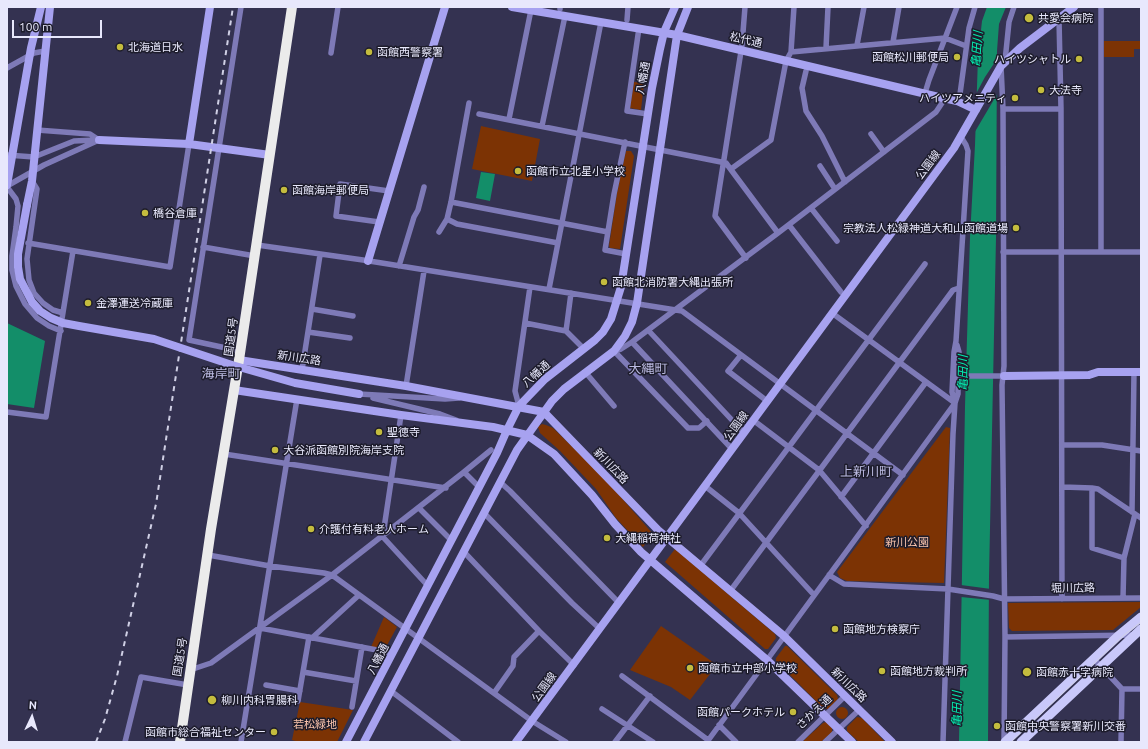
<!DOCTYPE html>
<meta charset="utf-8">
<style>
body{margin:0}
#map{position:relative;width:1148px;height:749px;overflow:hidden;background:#343251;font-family:Ubuntu,sans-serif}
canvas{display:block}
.frame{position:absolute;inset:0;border:8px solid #e8e8fc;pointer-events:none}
.north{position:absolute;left:12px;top:697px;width:40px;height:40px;-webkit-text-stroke:3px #1d1c2b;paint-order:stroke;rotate:4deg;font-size:11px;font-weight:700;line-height:16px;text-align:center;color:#e8e8fc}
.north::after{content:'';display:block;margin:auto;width:14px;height:18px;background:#e8e8fc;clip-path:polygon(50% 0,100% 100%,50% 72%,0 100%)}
.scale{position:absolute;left:12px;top:20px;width:90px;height:18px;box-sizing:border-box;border:2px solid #e8e8fc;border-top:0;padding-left:5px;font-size:12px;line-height:14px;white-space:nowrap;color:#e8e8fc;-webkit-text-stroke:3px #1d1c2b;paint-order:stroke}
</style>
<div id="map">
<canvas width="1148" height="749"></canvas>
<div class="frame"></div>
<div class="north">N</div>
<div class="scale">100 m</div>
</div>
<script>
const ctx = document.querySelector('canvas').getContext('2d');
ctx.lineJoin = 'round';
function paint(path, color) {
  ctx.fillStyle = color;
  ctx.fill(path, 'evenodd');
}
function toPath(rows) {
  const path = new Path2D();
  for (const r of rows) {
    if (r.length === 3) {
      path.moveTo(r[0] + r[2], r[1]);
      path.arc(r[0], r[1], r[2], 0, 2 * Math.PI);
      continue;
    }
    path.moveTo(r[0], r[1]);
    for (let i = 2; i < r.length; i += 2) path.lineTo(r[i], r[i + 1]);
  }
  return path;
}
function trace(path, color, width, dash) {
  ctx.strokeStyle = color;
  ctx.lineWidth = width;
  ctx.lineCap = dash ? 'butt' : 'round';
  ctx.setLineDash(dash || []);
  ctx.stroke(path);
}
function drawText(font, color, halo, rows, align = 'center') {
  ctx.font = font + ' Ubuntu,"Noto Sans JP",sans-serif';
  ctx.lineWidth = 3;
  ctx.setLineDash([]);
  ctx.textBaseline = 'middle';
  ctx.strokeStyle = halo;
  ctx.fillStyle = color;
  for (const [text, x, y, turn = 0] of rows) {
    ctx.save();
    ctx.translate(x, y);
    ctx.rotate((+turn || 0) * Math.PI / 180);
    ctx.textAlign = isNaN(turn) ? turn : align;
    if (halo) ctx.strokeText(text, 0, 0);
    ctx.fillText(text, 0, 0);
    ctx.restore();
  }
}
paint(toPath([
 [1104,41,1141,41,1141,49,1134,49,1134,57,1104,57],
 [634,82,644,83,641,110,630,108],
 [481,126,540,139,532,181,472,169],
 [626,151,631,151,634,156,620,249,610,248,609,246,617,193],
 [542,424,546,425,553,428,606,480,653,534,643,547,616,518,596,489,560,451,540,433,538,427],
 [946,427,950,428,944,583,847,581,840,578,837,572],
 [675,549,775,634,776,638,768,649,765,649,665,562],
 [1141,602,1141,607,1113,630,1012,631,1009,628,1008,603],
 [384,617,397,627,385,649,371,647],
 [661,626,717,665,690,700,671,687,630,670],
 [785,646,787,646,837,695,838,699,828,709,823,708,776,661,776,658],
 [300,702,353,710,337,742,299,742,292,740],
 [842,713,6],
 [857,717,862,718,885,742,859,742,847,731,847,727],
 [826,722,832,728,832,732,821,742,802,742,823,723]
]), '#7c3304');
paint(toPath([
 [987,7,1006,7,999,24,997,51,996,238,989,577,988,742,959,742,965,406,970,237,975,145,978,57,982,21],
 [481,172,495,174,490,201,476,198],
 [7,323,45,341,34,408,7,404]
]), '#138e69');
paint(toPath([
 [999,56,998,71,999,91,973,135,975,93,977,92,985,77],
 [961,585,991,589,991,600,961,597]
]), '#343251');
trace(toPath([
 [745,7,742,45,715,216,746,258],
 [1101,7,1101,252],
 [560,9,560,7],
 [1059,19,1061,109,1062,599],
 [627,20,628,7],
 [639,28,627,111,648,114],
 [893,42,899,7],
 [857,45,864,7],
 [826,48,828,7],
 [791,52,794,7],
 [331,53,338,7],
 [1005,61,1009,22,1014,7],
 [1001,66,1003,109,1004,366,1002,385,1005,637,1004,742],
 [7,68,34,53,45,51],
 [806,71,802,88,806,111,822,136,845,182],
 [925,93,929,80,957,7],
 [957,101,960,94,969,28,975,7],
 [1003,109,1061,109],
 [479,114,726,163,778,233],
 [509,119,531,10],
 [542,126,565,16],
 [37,130,90,134,99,140],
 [871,134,884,152],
 [625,142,614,194,605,250,626,254],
 [7,155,34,157,74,141,95,140],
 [820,166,835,189],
 [731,169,771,140,786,61,791,52,945,38,966,46],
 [32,181,37,189,27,259,29,280,34,293,43,303,53,310,63,313],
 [7,186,44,165,99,140],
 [7,187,16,199,18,206,16,227,12,256,12,270,16,286,25,304,37,318,49,326,61,331],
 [451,202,608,232],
 [811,208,837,241],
 [447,219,457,224,558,243],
 [379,222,336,216,340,184,389,191],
 [789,225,841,292],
 [439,232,447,219,451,202,469,103],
 [28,243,170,267,189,144],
 [257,245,363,260,682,311,903,475],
 [203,247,255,256],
 [1003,252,1141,252],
 [399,266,414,217,418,210,424,187],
 [549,289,601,22],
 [312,309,353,316],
 [832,313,955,403],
 [525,323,566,331,584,349],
 [648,330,744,433],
 [566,331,571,293],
 [308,332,350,338],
 [632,342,732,449],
 [957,345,959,352,958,376],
 [240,351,189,340,241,7],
 [741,355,728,371,767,401],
 [302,370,320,255],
 [586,373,614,406],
 [406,386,424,271],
 [359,394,445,399,459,398],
 [373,398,440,414,456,420],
 [955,403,952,392,954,352,956,341,968,151,966,145,961,137],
 [519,406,515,391,530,287],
 [7,412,46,417,73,251],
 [753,420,819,470,866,526],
 [707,421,699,428,688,428,614,351,621,349,632,342,778,233,936,112,942,103,943,98],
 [1062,445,1102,445,1141,451],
 [224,454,446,488],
 [464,472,491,450],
 [500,482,510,491,619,603],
 [705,486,739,513,814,595],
 [1063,487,1092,488,1098,489,1141,518],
 [1092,488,1092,548,1124,558],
 [841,497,926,382],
 [419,508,451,540],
 [1132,512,1134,372],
 [484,513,572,603,600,629],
 [383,535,401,415],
 [382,536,428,586],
 [464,552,539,631,574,665],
 [208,555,270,566,324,573,332,575,532,721,566,742],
 [701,565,925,264],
 [829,575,844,584,948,589,993,596,1004,599,1141,598],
 [731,590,953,290,959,288],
 [1123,598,1124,558,1135,514],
 [260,628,393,653],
 [1005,637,1135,635],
 [312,638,359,595],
 [1094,659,1122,689,1121,742],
 [190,670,211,663,332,575,464,472,479,487],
 [303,672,356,681],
 [622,676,708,740],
 [266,685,300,691],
 [1122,689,1141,689],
 [391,691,458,742],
 [494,693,513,666,514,657,539,631],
 [298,701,309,637],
 [352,707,362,647],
 [602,709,653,742],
 [719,725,736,742],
 [125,742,141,677,188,685],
 [241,742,297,399],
 [615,742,650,696],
 [707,742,955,403],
 [798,742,845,696],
 [825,742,859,710],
 [943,742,953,434,955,403,958,394,958,376,1004,376]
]), '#7e7ab7', 5.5);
trace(toPath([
 [512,7,677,35,943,98,957,101,976,110],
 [99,140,189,144,270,155],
 [189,144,210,7],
 [27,205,32,181,50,7],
 [368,261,445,7],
 [239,360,406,386,544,412,658,530,784,636,892,742],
 [1004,376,1089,375,1098,372,1141,372],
 [234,390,401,415,493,427,527,435,554,454,592,495,615,524,641,552,767,660,852,742],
 [346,742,497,453,507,430,519,406,545,379,595,340,603,332,611,319,621,287,652,88,660,49,664,32,675,7],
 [364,742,517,450,552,401,564,389,614,351,625,336,632,322,637,303,677,35,688,7],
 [516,742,954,148,1001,66,1020,48,1074,7]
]), '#a7a2f0', 8);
trace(toPath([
 [1005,742,1118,636,1141,617],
 [1021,742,1141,629]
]), '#c9c8fa', 9);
trace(toPath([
 [180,742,211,529,239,360,292,7]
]), '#ebebeb', 10);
trace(toPath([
 [1011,742,1124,635,1141,622]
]), '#d0d0e5', 1);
trace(toPath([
 [96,742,105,719,117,676,156,504,233,7]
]), '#d0d0e5', 2, [5, 5]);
trace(toPath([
 [7,185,31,48,41,7],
 [27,205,18,254,18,267,20,279,32,302,40,311,51,318,63,323,79,326,154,339,232,365,295,383,359,394]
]), '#a7a2f0', 8);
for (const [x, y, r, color] of [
 [1029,18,5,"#c4bc3e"],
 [120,47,4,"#c4bc3e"],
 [369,52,4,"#c4bc3e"],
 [957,57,4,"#c4bc3e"],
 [1079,59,4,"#c4bc3e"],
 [1041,90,4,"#c4bc3e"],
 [1015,98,4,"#c4bc3e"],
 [518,171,4,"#c4bc3e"],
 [284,190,4,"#c4bc3e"],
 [145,213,4,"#c4bc3e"],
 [1016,228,4,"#c4bc3e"],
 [604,282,4,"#c4bc3e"],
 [88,303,4,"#c4bc3e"],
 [379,432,4,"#c4bc3e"],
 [275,450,4,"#c4bc3e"],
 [311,529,4,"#c4bc3e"],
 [607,538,4,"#c4bc3e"],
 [835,629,4,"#c4bc3e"],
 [690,668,4,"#c4bc3e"],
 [882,671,4,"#c4bc3e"],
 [1027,672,5,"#c4bc3e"],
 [212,700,5,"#c4bc3e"],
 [793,712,4,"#c4bc3e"],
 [997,726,4,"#c4bc3e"],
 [274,732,4,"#c4bc3e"]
]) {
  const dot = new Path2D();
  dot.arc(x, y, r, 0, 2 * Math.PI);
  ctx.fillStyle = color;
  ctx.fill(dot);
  trace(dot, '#1d1c2b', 1.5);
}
drawText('11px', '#e8e8fc', '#1d1c2b', [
 ["共愛会病院",1038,18],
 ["北海道日水",128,47],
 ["函館西警察署",377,52],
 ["函館松川郵便局",949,57,"right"],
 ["ハイツシャトル",1071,59,"right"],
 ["大法寺",1049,90],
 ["ハイツアメニティ",1007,98,"right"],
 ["函館市立北星小学校",526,171],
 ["函館海岸郵便局",292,190],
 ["橋谷倉庫",153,213],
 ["宗教法人松緑神道大和山函館道場",1008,228,"right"],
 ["函館北消防署大縄出張所",612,282],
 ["金澤運送冷蔵庫",96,303],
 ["聖徳寺",387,432],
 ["大谷派函館別院海岸支院",283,450],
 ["介護付有料老人ホーム",319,529],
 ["大縄稲荷神社",615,538],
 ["函館地方検察庁",843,629],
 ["函館市立中部小学校",698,668],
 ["函館地方裁判所",890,671],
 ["函館赤十字病院",1036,672],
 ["柳川内科胃腸科",221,700],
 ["函館パークホテル",785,712,"right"],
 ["函館中央警察署新川交番",1005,726],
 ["函館市総合福祉センター",266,732,"right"]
], 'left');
drawText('11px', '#e8e8fc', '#1d1c2b', [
 ["松代通",746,40,13],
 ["八幡通",643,78,-79],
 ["公園線",928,165,-53],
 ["国道5号",231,337,-82],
 ["新川広路",299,358,8],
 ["八幡通",536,374,-42],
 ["公園線",736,426,-54],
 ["新川広路",611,466,46],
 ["堀川広路",1073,588,-1],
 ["国道5号",180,657,-81],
 ["八幡通",378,659,-62],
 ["新川広路",849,685,44],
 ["公園線",544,687,-54],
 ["さかえ通",814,712,-44]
]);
drawText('11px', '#fac4ac', '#1d1c2b', [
 ["新川公園",907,542],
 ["若松緑地",315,724]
]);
drawText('italic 12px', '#04edb0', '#1d1c2b', [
 ["亀田川",977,49,-86],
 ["亀田川",963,373,-89],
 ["亀田川",957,709,-89]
]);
drawText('13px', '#bbbae1', '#1d1c2b', [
 ["大縄町",648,369],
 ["海岸町",221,374],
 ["上新川町",866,472]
]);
</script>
